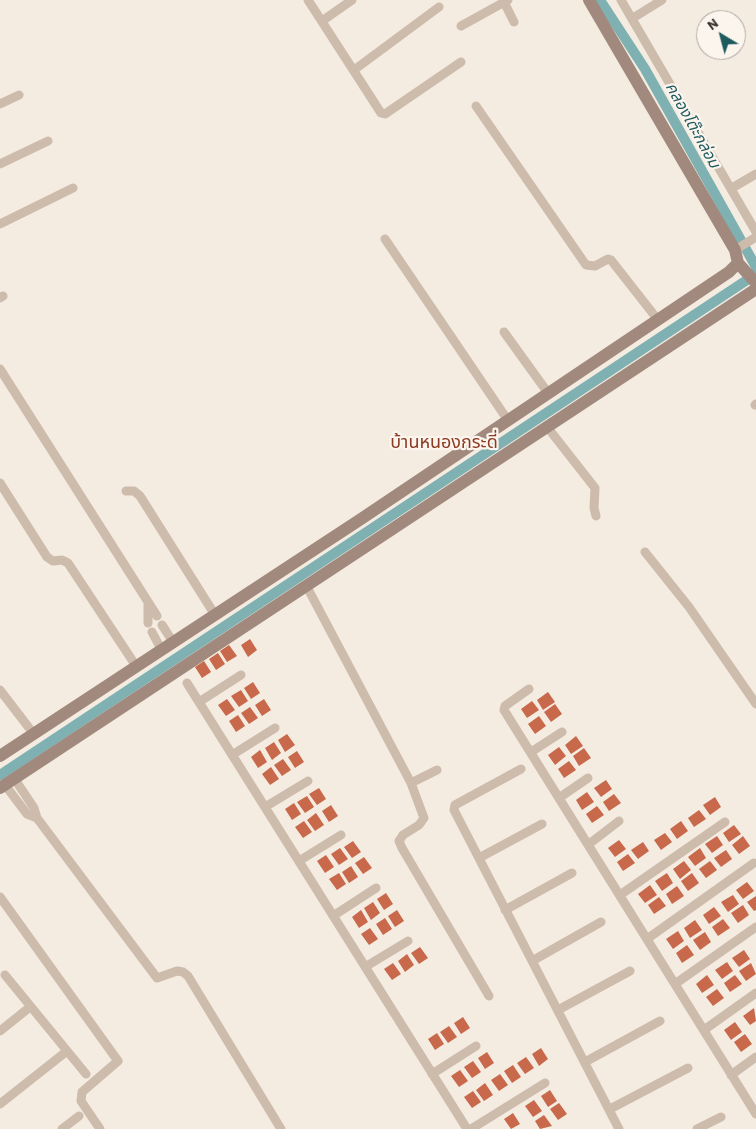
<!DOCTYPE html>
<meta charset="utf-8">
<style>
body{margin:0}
#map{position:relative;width:756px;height:1129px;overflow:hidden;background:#f4ebe1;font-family:Barlow,sans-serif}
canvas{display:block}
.north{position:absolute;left:696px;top:10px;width:50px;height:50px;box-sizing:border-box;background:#fbf5ee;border:1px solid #aea6a0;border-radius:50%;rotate:323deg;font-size:14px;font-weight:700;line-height:20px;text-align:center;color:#3b302b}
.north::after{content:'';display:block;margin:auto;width:18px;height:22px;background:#1f5a5e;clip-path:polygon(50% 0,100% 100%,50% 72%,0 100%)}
</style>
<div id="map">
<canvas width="756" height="1129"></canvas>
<div class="north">N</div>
</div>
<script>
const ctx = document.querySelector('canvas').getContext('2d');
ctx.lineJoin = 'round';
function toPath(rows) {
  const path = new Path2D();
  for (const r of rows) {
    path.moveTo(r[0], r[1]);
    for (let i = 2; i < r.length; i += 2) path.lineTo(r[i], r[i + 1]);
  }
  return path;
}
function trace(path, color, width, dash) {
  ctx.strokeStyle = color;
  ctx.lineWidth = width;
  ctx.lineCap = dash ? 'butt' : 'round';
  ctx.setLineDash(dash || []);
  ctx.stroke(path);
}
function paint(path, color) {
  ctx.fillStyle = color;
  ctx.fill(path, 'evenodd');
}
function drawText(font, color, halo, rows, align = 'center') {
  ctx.font = font + ' Barlow,"Noto Sans Thai",sans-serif';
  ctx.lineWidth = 4.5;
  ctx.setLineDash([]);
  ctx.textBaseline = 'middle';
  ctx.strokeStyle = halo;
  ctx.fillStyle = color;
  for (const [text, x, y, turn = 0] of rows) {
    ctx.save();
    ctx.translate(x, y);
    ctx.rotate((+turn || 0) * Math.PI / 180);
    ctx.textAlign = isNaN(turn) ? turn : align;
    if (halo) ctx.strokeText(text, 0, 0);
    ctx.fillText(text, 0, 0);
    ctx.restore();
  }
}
trace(toPath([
 [600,0,645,69,756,267],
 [0,775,756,274]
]), '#7fb0b2', 10);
paint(toPath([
 [250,639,257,650,248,657,241,645],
 [229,645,237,656,227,662,220,651],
 [218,653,225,664,216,670,209,659],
 [204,661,211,672,202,678,195,667],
 [253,682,260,693,251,699,244,688],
 [241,690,248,701,239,707,231,696],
 [548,692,555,702,543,710,537,700],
 [227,699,235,710,226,716,218,705],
 [264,699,271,710,262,716,255,705],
 [532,701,539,710,527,718,521,709],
 [555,704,562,714,551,722,544,712],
 [250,707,258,718,249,724,241,713],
 [238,715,245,726,236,732,229,721],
 [539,716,546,726,535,734,528,724],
 [287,734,295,745,285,752,278,740],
 [576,736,583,746,571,754,565,745],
 [274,742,281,753,272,760,265,748],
 [559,747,566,756,555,765,548,755],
 [584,748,591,758,579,766,573,756],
 [260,750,267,762,258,768,251,757],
 [297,751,304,762,295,768,288,757],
 [283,759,291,770,282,776,274,765],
 [569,761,576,770,564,778,558,769],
 [271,767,279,779,270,785,262,774],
 [606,780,612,789,601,797,594,788],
 [319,788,326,799,317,805,309,794],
 [587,792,594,802,582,810,576,800],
 [614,794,621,803,609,811,603,802],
 [307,796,314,807,305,813,297,802],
 [715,797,721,807,710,815,703,805],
 [294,803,301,814,292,820,285,809],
 [331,805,338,816,329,822,322,811],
 [597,806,604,815,592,823,586,814],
 [699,810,706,819,694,827,688,818],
 [316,813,324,825,315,831,307,820],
 [304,821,312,832,303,838,295,827],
 [681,821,688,831,677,839,670,829],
 [734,825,741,834,729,842,723,833],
 [665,833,672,842,661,850,654,840],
 [717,836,723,845,712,853,705,844],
 [743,836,750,846,739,854,732,845],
 [619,840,626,849,615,857,608,848],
 [353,841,361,852,352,858,344,847],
 [643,842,649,851,638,859,631,850],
 [340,848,348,859,339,865,331,854],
 [700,848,706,858,695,866,688,857],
 [726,850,732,859,721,867,714,858],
 [628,854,635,863,623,871,617,862],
 [326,855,334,867,325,873,317,861],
 [364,857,372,868,363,874,355,863],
 [684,861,691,870,680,879,673,869],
 [710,861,717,870,706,878,699,869],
 [351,866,358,877,349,883,342,872],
 [339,873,346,884,337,890,329,879],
 [667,873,673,883,662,891,655,881],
 [692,873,699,883,688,891,681,881],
 [747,882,754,891,743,899,736,890],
 [650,885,657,895,645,903,638,894],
 [677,886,684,896,672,904,666,894],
 [386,893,393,904,384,910,377,899],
 [733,895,739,904,728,912,721,902],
 [756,896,756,910,754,911,747,902],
 [659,897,666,906,654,914,648,905],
 [373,902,380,913,371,920,364,908],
 [743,905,749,915,738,923,731,913],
 [714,907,721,916,709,924,703,915],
 [361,910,368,922,359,928,352,917],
 [397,910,404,921,395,927,388,916],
 [385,918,392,929,383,935,376,924],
 [723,919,730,928,718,936,712,927],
 [695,920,702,930,690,938,684,928],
 [370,928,378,939,369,945,361,934],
 [678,931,684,941,673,949,666,939],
 [705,932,711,942,700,950,693,940],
 [687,945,694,955,682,963,676,953],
 [420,947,428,958,419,964,411,953],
 [744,950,750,959,739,967,732,958],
 [407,954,414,965,405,972,398,961],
 [727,962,733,971,722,979,715,970],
 [393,963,401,974,392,980,384,969],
 [751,963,756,974,746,981,739,971],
 [707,975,714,985,702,993,696,984],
 [735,975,742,984,730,992,724,983],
 [717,989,724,998,713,1006,706,997],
 [754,1008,756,1021,750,1025,743,1016],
 [463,1017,470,1028,461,1034,454,1023],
 [735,1022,742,1032,731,1040,724,1030],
 [449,1026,457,1037,448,1043,440,1032],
 [437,1033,444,1044,435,1050,428,1039],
 [745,1034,752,1044,741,1052,734,1042],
 [541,1048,548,1059,539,1066,532,1054],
 [487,1052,494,1063,485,1069,478,1058],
 [526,1057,534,1068,525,1074,517,1063],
 [473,1061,481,1072,472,1078,464,1067],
 [513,1065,521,1077,512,1083,504,1071],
 [460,1070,468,1081,459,1087,451,1076],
 [500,1074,508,1085,499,1091,491,1080],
 [485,1083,493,1095,484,1101,476,1090],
 [550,1090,557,1101,548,1107,541,1096],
 [473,1091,481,1102,472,1108,464,1097],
 [534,1100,542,1111,533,1117,525,1106],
 [559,1103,567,1114,558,1120,550,1109],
 [513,1113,520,1124,511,1129,504,1119],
 [544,1115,552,1126,540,1129,535,1121]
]), '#c8694b');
trace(toPath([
 [308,0,381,113,385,114,461,62],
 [503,0,514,22],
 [621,0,756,232],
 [633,18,662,0],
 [322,21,352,0],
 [461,26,508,0],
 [354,70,439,7],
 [0,104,19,95],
 [476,106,586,265,595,266,608,259,611,260,658,320],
 [0,164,48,141],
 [732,188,756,174],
 [0,224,73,188],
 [385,239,507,419],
 [735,250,756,237],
 [0,298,3,296],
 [504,332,548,393],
 [0,369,157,616],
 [755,405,756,404],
 [548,428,595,488,594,508,596,516],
 [0,483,47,557,53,561,62,560,68,563,136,666],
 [126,491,134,491,140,496,215,615],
 [645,552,689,607,756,704],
 [307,587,411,783,424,818,419,825,403,835,399,841,402,848,489,996],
 [148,623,148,604],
 [162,625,173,642],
 [152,632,161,649],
 [187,683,467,1129],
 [529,689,505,706,504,710,756,1114],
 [0,690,33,733],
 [199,702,241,675],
 [531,752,562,732],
 [232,755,275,728],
 [521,769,455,805,454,810,619,1129],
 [14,778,34,808,37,818,157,978,177,971,183,972,188,976,281,1129],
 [411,783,437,770],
 [5,785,27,814,37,818],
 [559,798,588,778],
 [265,807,308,781],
 [589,844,619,821],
 [479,858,542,824],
 [299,861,341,835],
 [620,895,725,822],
 [0,897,118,1061,82,1092,81,1101,100,1129],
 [505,910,572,873],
 [333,916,376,888],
 [647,939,754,863],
 [532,961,601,922],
 [365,967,408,941],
 [5,975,86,1074],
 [675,984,756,927],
 [558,1010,630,971],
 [704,1030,756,993],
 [0,1031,30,1007],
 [585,1062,660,1021],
 [432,1074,476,1046],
 [731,1075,756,1057],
 [0,1104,67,1051],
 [610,1109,688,1068],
 [62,1129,79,1116],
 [471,1129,545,1083],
 [697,1129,721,1117]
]), '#cdbbac', 9);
trace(toPath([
 [589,0,735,250,738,263,756,283],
 [0,756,361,519,729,272,738,263],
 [0,788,756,289]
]), '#a18a7d', 12);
drawText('italic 16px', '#1f5a5e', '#fbf5ee', [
 ["คลองโต๊ะกล่อม",693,125,61]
]);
drawText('18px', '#8c3b22', '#fbf5ee', [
 ["บ้านหนองกระดี่",444,442]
]);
</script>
